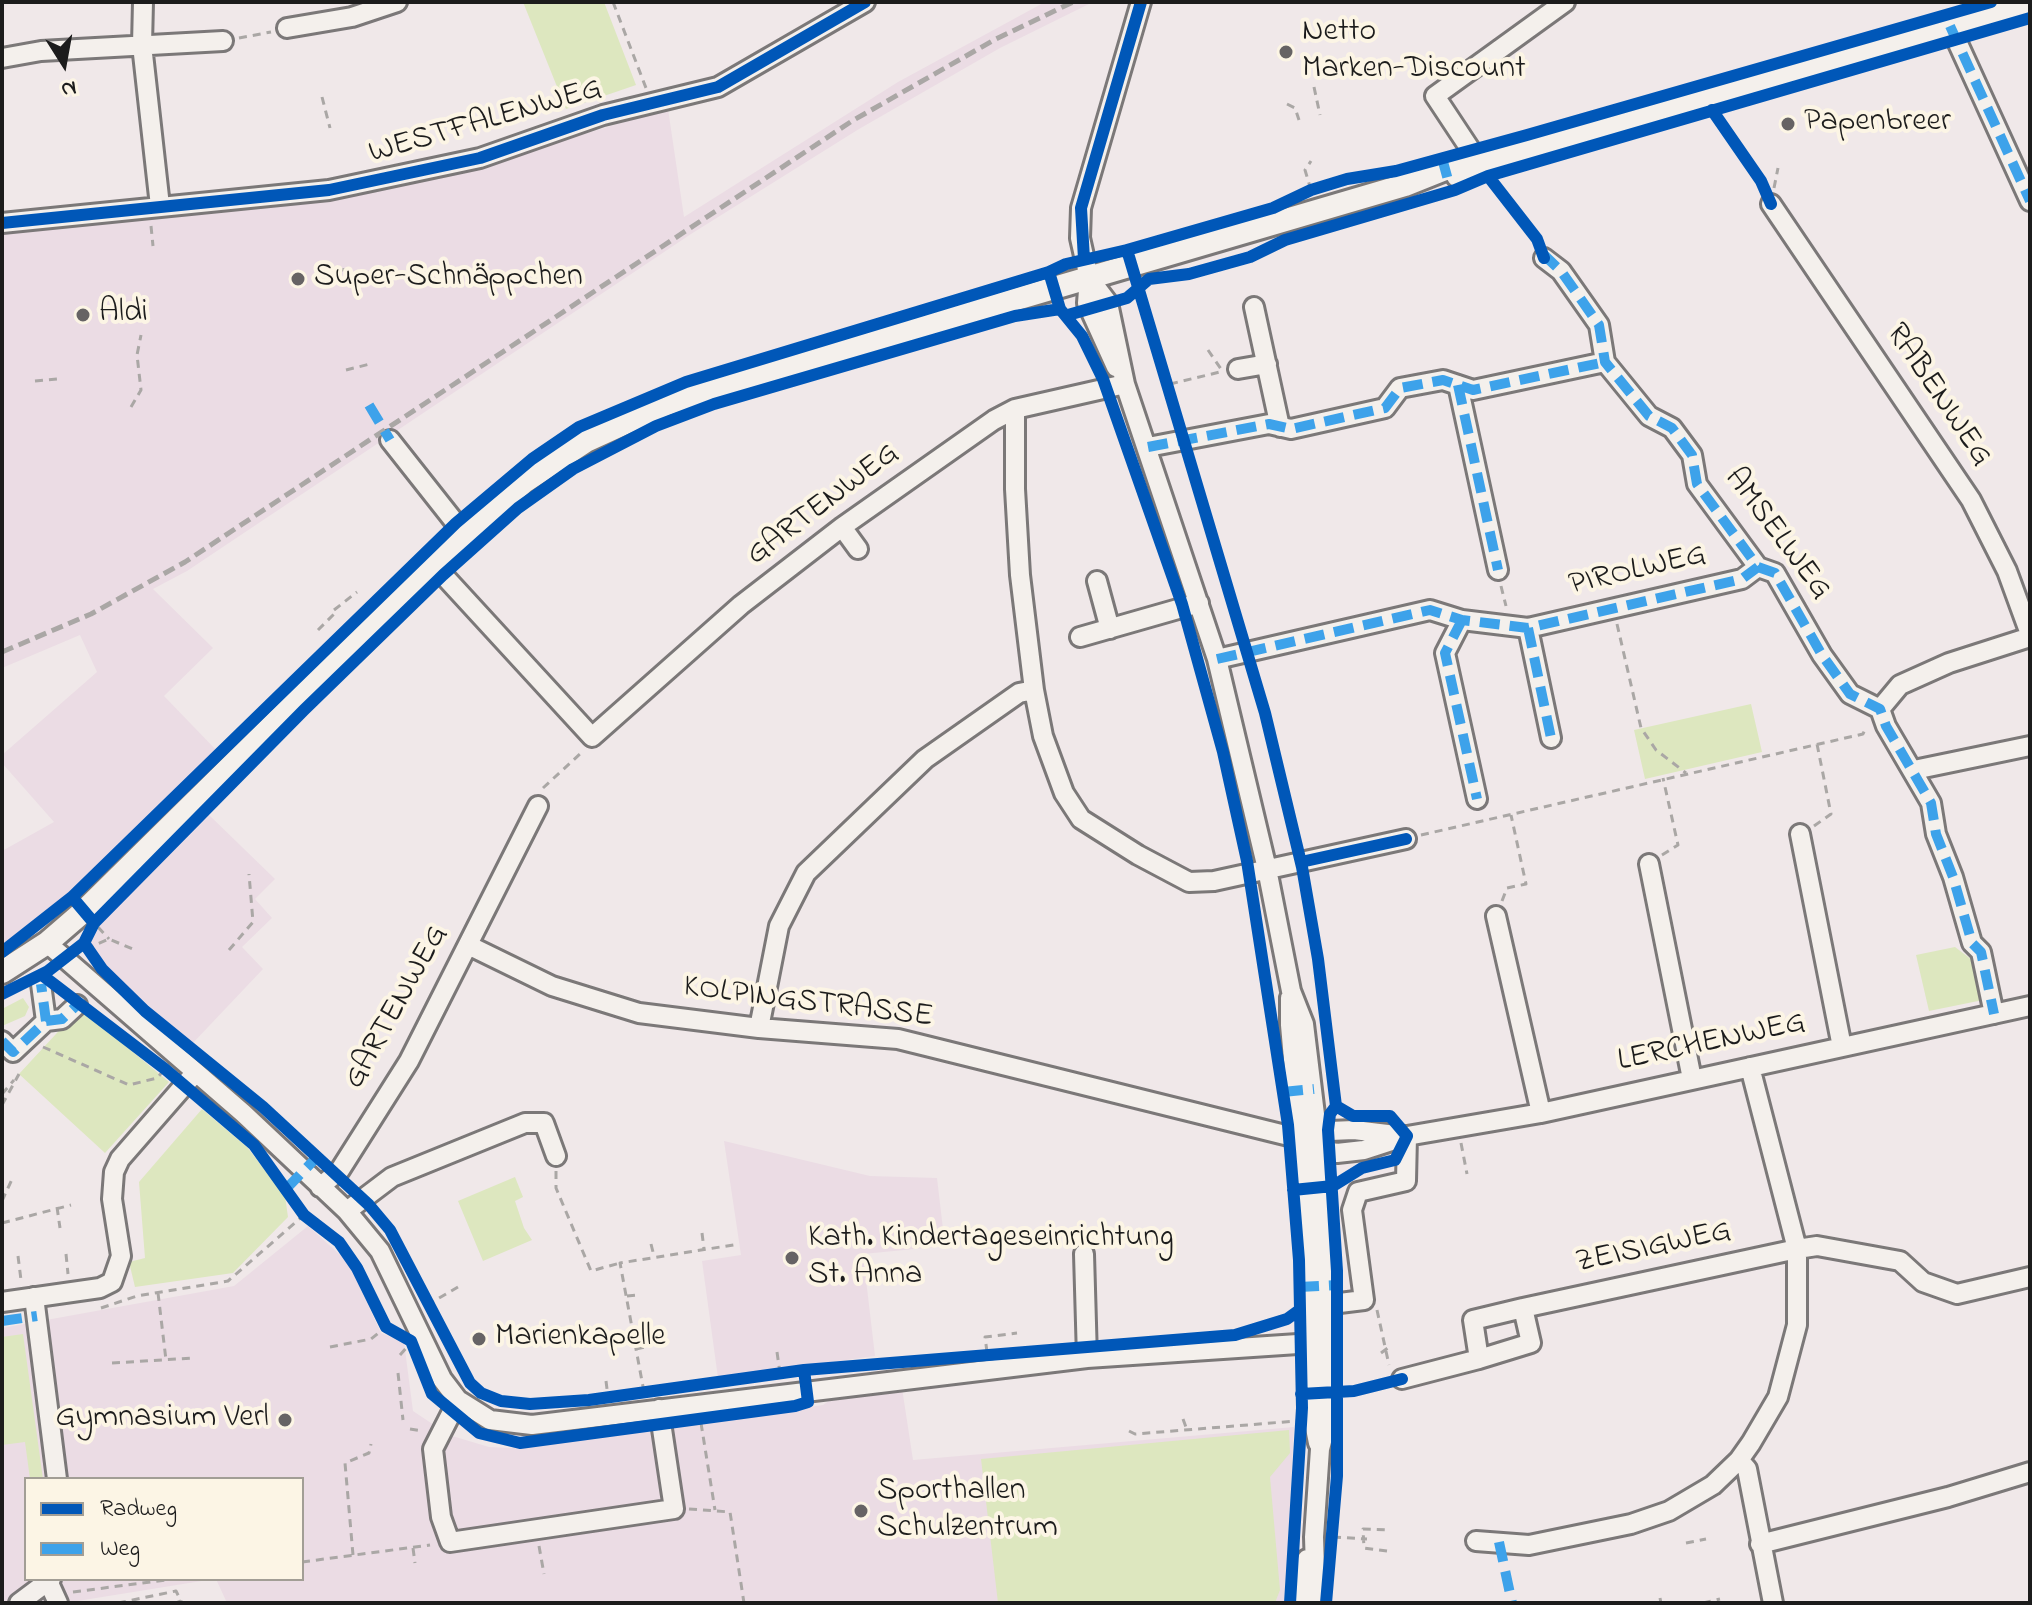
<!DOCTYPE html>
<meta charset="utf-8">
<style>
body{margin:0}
#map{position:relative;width:2032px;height:1605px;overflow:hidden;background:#f0e8e9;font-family:"Indie Flower",sans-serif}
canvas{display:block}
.frame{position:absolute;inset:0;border:4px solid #1c1c1c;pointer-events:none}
.legend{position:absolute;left:24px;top:1477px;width:280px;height:104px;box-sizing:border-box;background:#fcf5e5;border:2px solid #a29e95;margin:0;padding:10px 14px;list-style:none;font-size:24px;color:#1c1c1c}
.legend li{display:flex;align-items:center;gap:16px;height:40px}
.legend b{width:40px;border:2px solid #a29e95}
.north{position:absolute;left:24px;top:24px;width:80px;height:80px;-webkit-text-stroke:6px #fcf5e5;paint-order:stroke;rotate:169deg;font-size:22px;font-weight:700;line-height:32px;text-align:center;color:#1c1c1c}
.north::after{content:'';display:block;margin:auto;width:28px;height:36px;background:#1c1c1c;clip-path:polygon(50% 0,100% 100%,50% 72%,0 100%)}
</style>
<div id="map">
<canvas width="2032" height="1605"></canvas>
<div class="frame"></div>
<ul class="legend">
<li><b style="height:10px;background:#0057b8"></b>Radweg</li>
<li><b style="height:10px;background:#3da2ea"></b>Weg</li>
</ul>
<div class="north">N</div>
</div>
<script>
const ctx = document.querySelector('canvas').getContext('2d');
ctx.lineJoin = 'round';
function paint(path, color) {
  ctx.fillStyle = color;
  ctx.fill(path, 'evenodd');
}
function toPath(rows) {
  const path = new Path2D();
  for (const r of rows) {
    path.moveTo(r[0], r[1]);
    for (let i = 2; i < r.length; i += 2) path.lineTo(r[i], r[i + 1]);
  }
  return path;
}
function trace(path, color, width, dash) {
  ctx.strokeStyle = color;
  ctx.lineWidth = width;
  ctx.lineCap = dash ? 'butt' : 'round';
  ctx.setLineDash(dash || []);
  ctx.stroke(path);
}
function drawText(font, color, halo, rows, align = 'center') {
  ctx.font = font + ' "Indie Flower",sans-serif';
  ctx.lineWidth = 8;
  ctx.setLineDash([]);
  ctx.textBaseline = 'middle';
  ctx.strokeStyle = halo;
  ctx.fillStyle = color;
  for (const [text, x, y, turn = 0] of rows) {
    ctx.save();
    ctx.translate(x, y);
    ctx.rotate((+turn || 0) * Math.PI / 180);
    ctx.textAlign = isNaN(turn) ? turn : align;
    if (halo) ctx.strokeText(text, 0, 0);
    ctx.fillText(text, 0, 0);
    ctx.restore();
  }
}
paint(toPath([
 [1045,2,1093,2,1000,48,859,129,691,234,187,571,153,589,213,648,164,696,220,754,59,906,2,949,2,851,54,822,2,763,2,755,97,672,80,635,2,668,2,231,483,164,668,109,684,217,898,82],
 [207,813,275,879,255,899,272,918,242,947,263,969,192,1044,104,966,89,944,92,931],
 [724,1141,870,1176,937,1178,945,1246,863,1254,875,1356,718,1378,702,1261,741,1255],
 [308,1226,348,1262,381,1333,404,1342,413,1411,449,1435,489,1447,510,1448,673,1427,823,1405,841,1393,902,1388,913,1460,1294,1427,1285,1603,227,1603,216,1579,302,1579,302,1479,26,1479,26,1579,214,1579,65,1603,2,1603,2,1328,234,1286]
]), '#ebdce4');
paint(toPath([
 [523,2,604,2,636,85,566,109],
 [1751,704,1762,752,1645,779,1634,730],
 [1955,947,1976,963,1983,1000,1929,1011,1916,955],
 [23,998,29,1007,25,1016,2,1026,2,1009],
 [80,1008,169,1082,105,1153,19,1074],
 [202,1109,247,1147,285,1196,288,1217,233,1273,135,1287,129,1262,145,1258,139,1182],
 [515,1177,523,1197,515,1201,524,1228,532,1240,483,1261,458,1201],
 [23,1334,43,1479,30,1479,25,1442,2,1445,2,1337],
 [1289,1430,1290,1453,1270,1477,1280,1590,1275,1603,998,1603,981,1459]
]), '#dde7bf');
const minor = toPath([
 [143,2,142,45,160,206],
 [1950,26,2030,201],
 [287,28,352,17,397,2],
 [2,58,41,51,223,41],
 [1480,164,1435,96,1565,2],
 [1771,204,1971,500,2007,571,2030,634],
 [2,223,329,190,480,158,603,115,718,87,865,2],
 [1544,258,1561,271,1599,325,1605,362,1649,416,1672,428,1692,455,1697,484,1758,567,1775,573,1822,655,1850,694,1880,709,1886,726,1931,803,1936,834,1953,877,1972,943,1981,952,1994,1014],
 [1089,278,1108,303,1125,384,1217,659,1267,869,1291,991,1304,1024,1317,1131,1329,1393,1328,1418,1320,1449,1314,1537,1316,1603],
 [1254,307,1280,427],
 [1116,367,1087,303,1089,278,1080,238,1081,208,1141,2],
 [1238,369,1267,364],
 [1458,385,1498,570],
 [1015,409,1015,489,1020,575,1034,690,1043,736,1064,793,1081,819,1138,855,1189,882,1214,881,1406,839],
 [390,440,465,535],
 [1148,447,1269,424,1291,429,1385,408,1400,388,1443,380,1473,390,1605,362],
 [842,527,858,549],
 [434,565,592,737,741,605,842,527,994,420,1015,409,1125,384],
 [1097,581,1110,629],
 [1462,620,1445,653,1477,799],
 [1528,628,1551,738],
 [1080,637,1199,603],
 [1217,659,1430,610,1462,620,1528,628,1742,579,1758,567],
 [1880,709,1900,685,1949,663,2030,637],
 [1914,770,2030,746],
 [1800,834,1842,1047],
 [1649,864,1692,1079],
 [1496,916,1541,1113],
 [47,943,243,1113,347,1211,380,1251,442,1379,458,1400,490,1420,532,1425,1087,1358,1328,1342],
 [468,945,552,986,639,1013,759,1028,898,1039,1289,1136,1318,1150,1337,1153,1364,1150,1407,1136,1541,1113,2030,1006],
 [1290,998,1290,1025,1308,1231,1313,1418,1318,1443],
 [46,1021,62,1019,77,1005],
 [759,1028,779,926,806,873,925,759,1019,693,1034,690],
 [2,1041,13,1052,46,1021,41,984],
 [1306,1132,1354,1130,1404,1136],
 [320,1187,340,1170,409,1061,538,806],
 [347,1211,392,1177,525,1123,544,1123,556,1156],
 [1084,1254,1087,1358],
 [34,1297,57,1479],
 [2,1302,100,1288,112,1282,121,1256,112,1199,114,1172,120,1159,195,1073],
 [1315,1306,1364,1300,1352,1210,1358,1192,1406,1181,1407,1136],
 [1479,1359,1531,1343,1523,1308,1797,1249,1817,1246,1900,1261,1923,1282,1957,1294,2030,1277],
 [1402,1379,1479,1359,1473,1320,1523,1308],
 [458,1400,433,1449,441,1517,450,1542,674,1509,659,1409],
 [1739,1460,1747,1469,1773,1603],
 [1476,1541,1529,1545,1631,1524,1669,1511,1713,1485,1739,1460,1751,1443,1778,1397,1797,1325,1797,1249,1750,1067],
 [1760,1544,1948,1497,2030,1472],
 [48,1581,58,1603],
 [19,1603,51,1579],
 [1300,1603,1307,1559]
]);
const major = toPath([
 [1458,176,1468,168,1558,140,2030,3],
 [2,972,47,943,84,911,465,535,524,482,586,441,667,404,720,386,1405,185,1445,169,1468,168]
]);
trace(minor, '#7b7878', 24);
trace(major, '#7b7878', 28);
trace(toPath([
 [613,2,646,88],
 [239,38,271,32],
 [1314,87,1320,115],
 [322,97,330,128],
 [1287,104,1295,108,1299,120],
 [1774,188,1778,168],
 [1311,190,1305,170,1311,161],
 [151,226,153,246],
 [323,273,348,269],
 [1208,350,1221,369],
 [346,370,370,364],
 [35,381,58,379],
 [1170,384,1220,372],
 [131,407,141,390,137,355,141,335],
 [1501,586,1506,606],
 [334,610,357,592],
 [1617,624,1641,728,1656,750,1686,773],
 [318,630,336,612],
 [543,788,581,753],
 [1814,826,1831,814,1817,744],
 [1421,835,1863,734,1866,727],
 [1662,855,1678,845,1663,778],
 [1502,901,1507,888,1526,884,1511,815],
 [98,927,109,939],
 [86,949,109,939,135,950],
 [229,950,253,922,249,874],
 [43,1047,129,1085,157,1078,165,1069],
 [2,1094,14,1080],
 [2,1105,19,1074],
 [1461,1143,1467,1174],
 [556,1171,556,1188,591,1271,620,1263],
 [2,1201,13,1177],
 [57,1207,60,1228],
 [2,1223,71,1205],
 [702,1233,704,1249],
 [651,1244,654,1256],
 [66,1254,68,1274],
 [18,1256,21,1280],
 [158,1293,166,1360],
 [627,1296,639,1295],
 [427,1305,458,1287],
 [101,1308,137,1296,228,1281,304,1215],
 [1377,1310,1389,1365],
 [330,1347,371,1339,386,1327],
 [636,1349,650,1346],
 [777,1352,780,1373],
 [987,1352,985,1337,1017,1333],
 [1381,1353,1389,1347],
 [400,1355,408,1346],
 [112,1363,193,1358],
 [398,1373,403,1420],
 [606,1381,608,1397],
 [644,1392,620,1263,739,1244],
 [1183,1419,1187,1430],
 [701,1423,715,1510],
 [410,1429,422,1431],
 [1129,1431,1135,1434,1296,1421],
 [689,1509,730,1512,744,1603],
 [1333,1537,1367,1539],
 [1686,1543,1706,1539],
 [539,1546,544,1574],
 [413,1548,415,1563],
 [1387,1551,1364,1548,1363,1529,1389,1530],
 [353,1555,345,1463,369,1453,371,1444],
 [302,1562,430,1545],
 [73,1592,173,1579],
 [1660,1598,1661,1603],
 [118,1603,176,1591,181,1601,176,1603],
 [1703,1603,1720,1599]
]), '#aaa7a5', 3, [8, 6]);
trace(minor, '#f4f0ec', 18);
trace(major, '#f4f0ec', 22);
trace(toPath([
 [2,652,91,614,185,562,852,121,994,40,1073,2]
]), '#aaa7a5', 5, [12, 6]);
trace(toPath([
 [1950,26,2030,201],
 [1442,158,1451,191],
 [1542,253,1561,271,1599,325,1605,362,1649,416,1672,428,1692,455,1697,484,1758,567,1775,573,1822,655,1850,694,1880,709,1886,726,1931,803,1936,834,1953,877,1972,943,1981,952,1994,1014],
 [1458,385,1498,570],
 [369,405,390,440],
 [1148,447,1269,424,1291,429,1385,408,1400,388,1443,380,1473,390,1605,362],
 [1462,620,1445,653,1477,799],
 [1528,628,1551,738],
 [1217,659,1430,610,1462,620,1528,628,1742,579,1758,567],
 [46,1021,62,1019,77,1005],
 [2,1041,13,1052,46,1021,41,984],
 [1283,1092,1314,1089],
 [286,1189,316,1158],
 [1299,1287,1337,1285],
 [2,1321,37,1316],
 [1499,1542,1512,1603]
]), '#3da2ea', 10, [20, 10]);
trace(toPath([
 [1712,110,1761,181,1771,204],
 [1488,176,1537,239,1544,258],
 [2,223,329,190,480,158,603,115,718,87,865,2],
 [1127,250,1273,208,1311,190,1347,179,1396,171,1527,135,1991,2],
 [1084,259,1081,208,1141,2],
 [1068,315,1127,298,1149,279,1189,274,1250,257,1285,240,1455,190,1488,176,2030,18],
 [1301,862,1406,839],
 [72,897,456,523,532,459,579,427,686,382,1049,272],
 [94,923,304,710,443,575,518,508,573,469,656,426,714,404,1015,316,1060,309],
 [84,943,102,969,145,1011,263,1107,369,1205,390,1230,470,1383,481,1393,501,1401,530,1404,589,1400,804,1370,1235,1335,1287,1319,1298,1311],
 [2,952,72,897,94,923,84,943,48,971,2,994],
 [42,975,165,1069,254,1145,304,1215,339,1242,357,1268,386,1327,411,1341,432,1394,479,1433,520,1443,795,1406,808,1402,804,1370],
 [1293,1190,1333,1186,1362,1168,1395,1160,1407,1136,1390,1116,1353,1116,1336,1106],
 [1301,1394,1354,1391,1402,1379],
 [1290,1603,1302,1408,1299,1260,1288,1125,1247,861,1223,752,1182,604,1103,379,1082,336,1060,309,1049,272,1066,264,1127,250,1265,713,1302,867,1318,959,1336,1106,1330,1114,1328,1130,1337,1271,1337,1476,1326,1603]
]), '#0057b8', 12);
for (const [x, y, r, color] of [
 [1286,52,8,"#666364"],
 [1788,124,8,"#666364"],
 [298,279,8,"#666364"],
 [83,315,8,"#666364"],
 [792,1258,8,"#666364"],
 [479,1339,8,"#666364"],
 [285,1420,8,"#666364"],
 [861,1511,8,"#666364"]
]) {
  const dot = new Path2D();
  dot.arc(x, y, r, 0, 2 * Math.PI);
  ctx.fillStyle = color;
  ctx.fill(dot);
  trace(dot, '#fcf5e5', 3);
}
drawText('32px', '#1c1c1c', '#fcf5e5', [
 ["Netto",1302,34],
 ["Marken-Discount",1302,71],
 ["Papenbreer",1804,124],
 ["Super-Schnäppchen",314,279],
 ["Aldi",99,315],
 ["Kath. Kindertageseinrichtung",808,1240],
 ["St. Anna",808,1277],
 ["Marienkapelle",495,1339],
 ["Gymnasium Verl",269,1420,"right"],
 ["Sporthallen",877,1493],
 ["Schulzentrum",877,1530]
], 'left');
drawText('32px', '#1c1c1c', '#fcf5e5', [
 ["WESTFALENWEG",486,123,-16],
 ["RABENWEG",1937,396,56],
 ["GARTENWEG",824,506,-37],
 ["AMSELWEG",1776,535,53],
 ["PIROLWEG",1638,572,-13],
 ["KOLPINGSTRASSE",808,1004,7],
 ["GARTENWEG",398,1008,-61],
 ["LERCHENWEG",1712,1044,-12],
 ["ZEISIGWEG",1654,1249,-12]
]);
</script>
